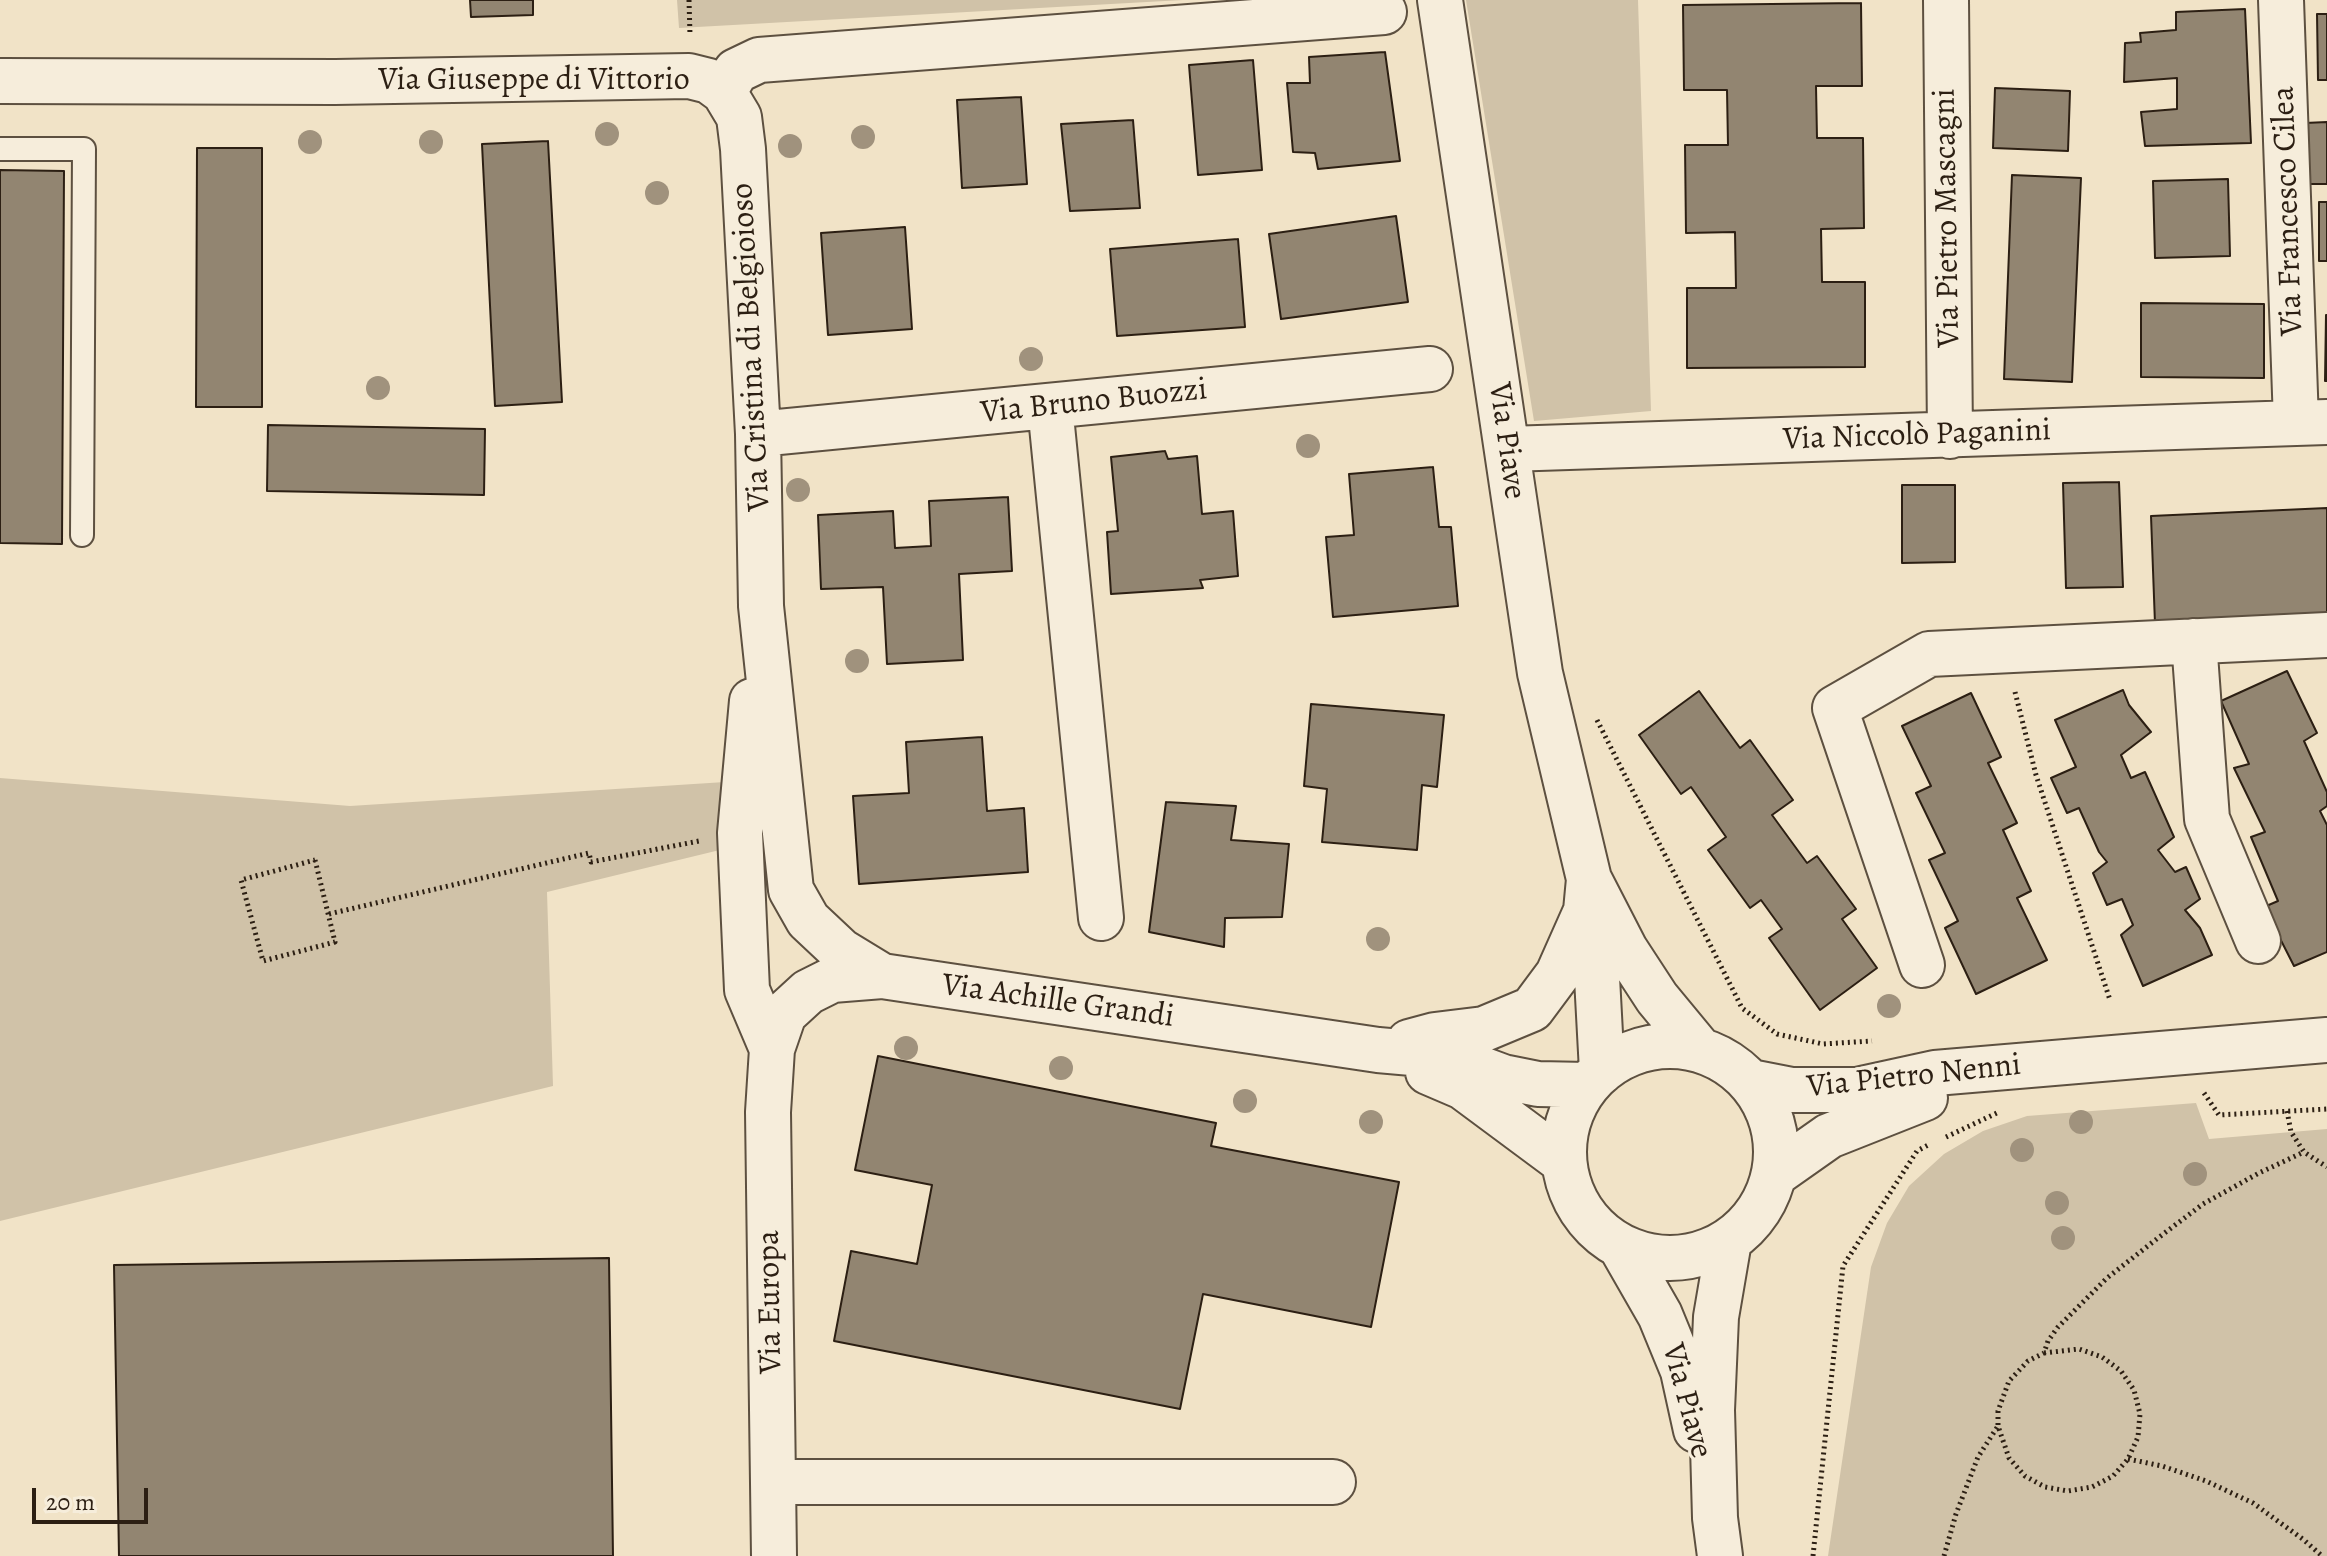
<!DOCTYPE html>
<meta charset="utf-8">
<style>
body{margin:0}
#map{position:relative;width:2327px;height:1556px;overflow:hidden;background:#f1e3c7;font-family:Alegreya,serif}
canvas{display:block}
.scale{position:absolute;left:32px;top:1488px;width:116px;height:36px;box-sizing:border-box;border:4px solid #2c1f13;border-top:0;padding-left:10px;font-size:24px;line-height:28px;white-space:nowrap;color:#2c1f13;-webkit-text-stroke:6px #f6eddb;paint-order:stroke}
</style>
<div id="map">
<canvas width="2327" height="1556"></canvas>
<div class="scale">20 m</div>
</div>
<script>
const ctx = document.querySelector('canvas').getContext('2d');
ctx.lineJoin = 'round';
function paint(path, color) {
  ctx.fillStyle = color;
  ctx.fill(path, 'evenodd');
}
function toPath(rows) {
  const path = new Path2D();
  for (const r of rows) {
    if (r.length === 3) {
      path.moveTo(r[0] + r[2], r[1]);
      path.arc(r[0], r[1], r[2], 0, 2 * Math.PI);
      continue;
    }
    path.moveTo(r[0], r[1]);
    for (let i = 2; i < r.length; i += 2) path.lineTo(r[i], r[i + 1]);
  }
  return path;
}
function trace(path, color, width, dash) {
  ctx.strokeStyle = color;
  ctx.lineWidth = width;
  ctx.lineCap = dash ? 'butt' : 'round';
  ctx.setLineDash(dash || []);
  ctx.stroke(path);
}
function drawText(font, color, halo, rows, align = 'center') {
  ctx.font = font + ' Alegreya,serif';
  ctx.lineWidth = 6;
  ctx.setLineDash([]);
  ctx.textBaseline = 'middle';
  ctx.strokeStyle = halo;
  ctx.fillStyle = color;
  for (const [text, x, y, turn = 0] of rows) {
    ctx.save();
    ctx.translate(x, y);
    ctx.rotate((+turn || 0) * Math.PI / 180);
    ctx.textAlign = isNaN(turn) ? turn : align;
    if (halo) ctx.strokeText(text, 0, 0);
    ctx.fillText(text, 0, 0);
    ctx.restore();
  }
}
paint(toPath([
 [677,0,1183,0,679,28],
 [1466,0,1638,0,1651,411,1534,421],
 [0,778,350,806,725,782,728,848,547,892,553,1086,0,1221],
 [2196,1103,2209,1139,2327,1129,2327,1556,1828,1556,1871,1267,1887,1223,1909,1186,1944,1154,1983,1131,2027,1116]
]), '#d0c2a8');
const building = toPath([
 [470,0,533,0,533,15,471,17,470,0],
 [1861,3,1862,86,1816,86,1817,138,1863,138,1864,228,1821,229,1822,282,1865,282,1865,367,1687,368,1687,288,1736,288,1735,232,1686,233,1685,145,1728,145,1727,90,1684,90,1683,5,1861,3],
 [2245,9,2251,143,2145,146,2141,112,2177,109,2177,78,2124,82,2125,43,2141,42,2140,33,2176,30,2176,12,2245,9],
 [2317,14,2327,14,2327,80,2318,80,2317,14],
 [1385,52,1400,161,1318,169,1315,153,1293,152,1287,83,1310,83,1309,57,1385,52],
 [1253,60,1262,170,1198,175,1189,65,1253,60],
 [1995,88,2070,91,2068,151,1993,148,1995,88],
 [1021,97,1027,184,962,188,957,100,1021,97],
 [1133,120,1140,208,1070,211,1061,124,1133,120],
 [2327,122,2327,184,2308,184,2305,123,2327,122],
 [548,141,562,402,495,406,482,144,548,141],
 [197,148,262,148,262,407,196,407,197,148],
 [0,170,64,171,62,544,0,543,0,170],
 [2012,175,2081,178,2072,382,2004,379,2012,175],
 [2228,179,2230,256,2155,258,2153,181,2228,179],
 [2319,202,2327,202,2327,261,2319,261,2319,202],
 [1396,216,1408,302,1281,319,1269,234,1396,216],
 [905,227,912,329,828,335,821,233,905,227],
 [1238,239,1245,327,1117,336,1110,249,1238,239],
 [2141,303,2264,304,2264,378,2141,377,2141,303],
 [2326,315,2327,315,2327,381,2325,381,2326,315],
 [268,425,485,429,484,495,267,491,268,425],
 [1165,451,1168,459,1197,456,1202,514,1233,511,1238,576,1200,580,1203,588,1111,594,1107,532,1118,531,1111,457,1165,451],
 [1433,467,1439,527,1451,527,1458,606,1333,617,1326,537,1354,535,1349,474,1433,467],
 [2119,482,2123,587,2066,588,2063,483,2119,482],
 [1902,485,1955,485,1955,562,1902,563,1902,485],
 [1008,497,1012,571,959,574,963,660,887,664,883,587,821,589,818,515,893,511,895,548,931,546,929,501,1008,497],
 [2327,508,2327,617,2155,624,2151,516,2327,508],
 [2287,671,2317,733,2304,741,2327,792,2327,806,2320,811,2327,825,2327,952,2294,966,2264,907,2278,901,2251,837,2265,832,2234,768,2249,764,2221,701,2287,671],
 [2123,690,2129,705,2151,732,2121,755,2131,778,2145,772,2174,837,2158,850,2175,872,2186,867,2200,899,2185,910,2200,928,2212,955,2143,986,2121,935,2133,925,2122,899,2107,905,2093,873,2107,862,2099,852,2079,808,2067,813,2051,778,2076,767,2055,720,2123,690],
 [1699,691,1740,748,1750,740,1793,800,1772,815,1807,863,1817,856,1856,909,1842,919,1877,968,1820,1010,1769,938,1782,929,1761,900,1750,908,1708,850,1726,837,1691,787,1681,794,1639,735,1699,691],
 [1971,693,2001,757,1988,763,2017,823,2003,830,2031,891,2017,898,2047,960,1976,994,1945,928,1958,921,1929,860,1945,853,1916,793,1931,786,1902,726,1971,693],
 [1311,704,1444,715,1437,787,1422,785,1417,850,1322,842,1327,789,1304,786,1311,704],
 [982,737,987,811,1024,808,1028,872,859,884,853,796,909,793,906,742,982,737],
 [1166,802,1236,806,1231,840,1289,844,1282,917,1225,918,1224,947,1149,932,1166,802],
 [878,1056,1216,1123,1211,1146,1399,1182,1371,1327,1203,1294,1180,1409,834,1341,851,1251,917,1264,932,1185,855,1170,878,1056],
 [609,1258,613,1556,119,1556,114,1265,609,1258]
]);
paint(building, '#928571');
trace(building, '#2c1f13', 2);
const lane = toPath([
 [0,149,84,149,82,535]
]);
const street = toPath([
 [1440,0,1540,673,1589,879,1625,949,1657,998,1700,1050],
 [1946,0,1950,436],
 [2281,0,2296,422],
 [0,81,335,82,689,76,709,81,724,92,739,117,743,149,758,434,761,606,791,890,808,920,841,951,882,976],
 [724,92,736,71,759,60,1384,12],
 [1050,406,1101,918],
 [758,434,1430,369],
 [1508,449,2327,422],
 [2194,641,2207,819,2258,941],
 [752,701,740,833,747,990,772,1049],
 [1586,911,1596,959,1602,1071],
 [1922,965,1835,708,1929,654,2327,635],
 [1409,1042,1435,1035,1484,1029,1532,1009,1558,974,1586,911,1589,879],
 [1670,1152,106],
 [1428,1072,1463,1087,1564,1162],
 [1751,1082,1792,1090,1857,1090,1935,1073,2327,1040],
 [1775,1174,1829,1136,1925,1098],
 [1621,1247,1660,1315,1683,1371,1696,1430],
 [773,1482,1333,1482],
 [774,1556,768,1112,772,1049,784,1014,808,992,832,980,882,976,1378,1050,1446,1056,1503,1077,1538,1084,1587,1085],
 [1720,1556,1715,1518,1712,1410,1716,1317,1729,1241]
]);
trace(lane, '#5d5040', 26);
trace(street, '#5d5040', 48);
trace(toPath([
 [689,0,690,35],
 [2015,692,2036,775,2110,1000],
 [1597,720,1742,1008,1777,1034,1823,1044,1872,1041],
 [315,860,335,942,263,961,241,880,315,860],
 [329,914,589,853,591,862,699,841],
 [2204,1093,2219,1115,2327,1109],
 [2287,1111,2291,1132,2304,1152,2327,1167],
 [1946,1137,1999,1112],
 [2044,1353,2079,1349,2102,1357,2121,1371,2134,1390,2140,1414,2138,1437,2128,1459,2113,1476,2092,1487,2068,1491,2045,1487,2025,1476,2009,1458,1998,1426,1998,1411,2009,1381,2028,1361,2044,1353,2048,1341,2058,1327,2107,1278,2158,1238,2203,1204,2259,1173,2304,1152],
 [2128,1459,2162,1466,2206,1481,2253,1503,2304,1540,2322,1556],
 [1813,1556,1843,1266,1917,1151,1930,1144],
 [1944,1556,1956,1514,1978,1457,1998,1426]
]), '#2c1f13', 5, [2, 4]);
trace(lane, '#f6eddb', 22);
trace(street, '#f6eddb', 44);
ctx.fillStyle = '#a0927d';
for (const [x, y] of [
 [607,134],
 [863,137],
 [310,142],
 [431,142],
 [790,146],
 [657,193],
 [1031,359],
 [378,388],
 [1308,446],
 [798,490],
 [857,661],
 [1378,939],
 [1889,1006],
 [906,1048],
 [1061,1068],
 [1245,1101],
 [1371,1122],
 [2081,1122],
 [2022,1150],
 [2195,1174],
 [2057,1203],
 [2063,1238]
]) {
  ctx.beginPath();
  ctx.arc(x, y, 12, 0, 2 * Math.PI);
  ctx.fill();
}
drawText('32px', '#2c1f13', '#f6eddb', [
 ["Via Giuseppe di Vittorio",534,81],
 ["Via Francesco Cilea",2289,211,-92],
 ["Via Pietro Mascagni",1948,218,-91],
 ["Via Cristina di Belgioioso",752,347,-93],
 ["Via Bruno Buozzi",1094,402,-6],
 ["Via Niccolò Paganini",1917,436,-2],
 ["Via Piave",1506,441,82],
 ["Via Achille Grandi",1058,1002,8],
 ["Via Pietro Nenni",1914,1077,-6],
 ["Via Europa",771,1302,-91],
 ["Via Piave",1686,1401,75]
]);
</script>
